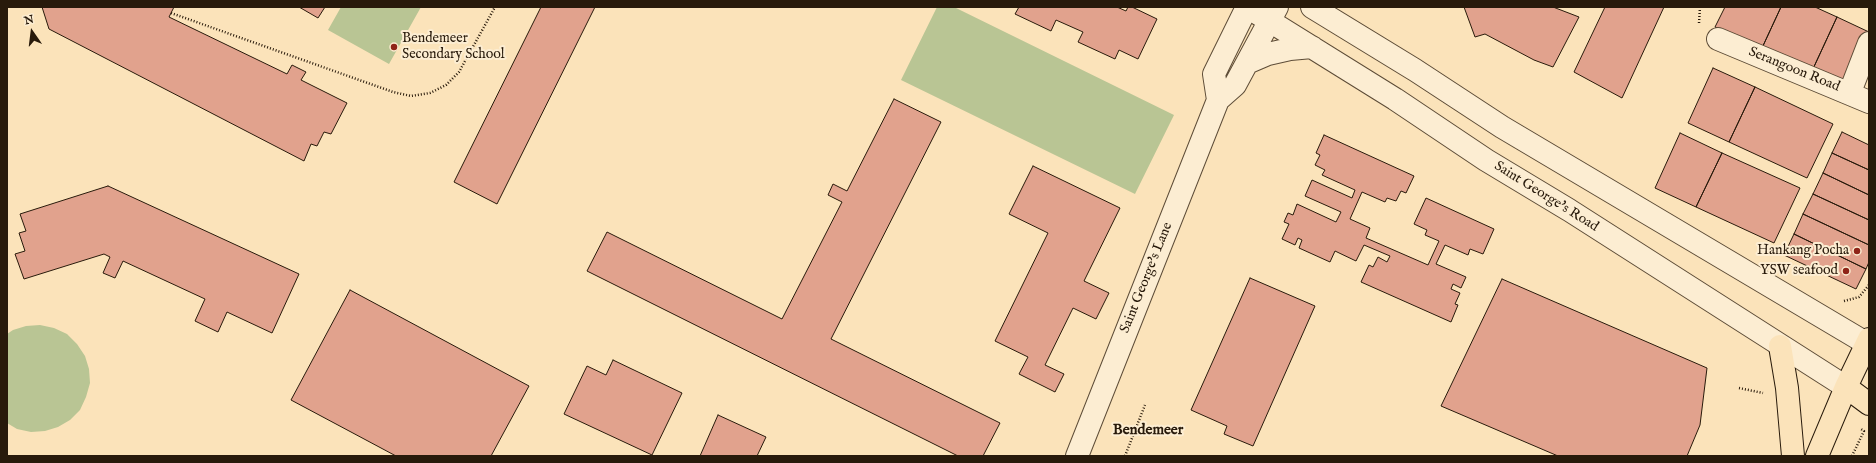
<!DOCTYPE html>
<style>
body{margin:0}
#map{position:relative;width:1876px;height:463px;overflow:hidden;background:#fbe3ba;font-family:"IM FELL English",serif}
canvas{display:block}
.frame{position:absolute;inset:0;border:8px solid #281a0b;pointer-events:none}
.north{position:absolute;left:12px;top:12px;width:40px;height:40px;-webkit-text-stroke:3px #fcedd2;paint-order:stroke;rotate:346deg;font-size:11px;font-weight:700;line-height:16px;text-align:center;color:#281a0b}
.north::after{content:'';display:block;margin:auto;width:14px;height:18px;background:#281a0b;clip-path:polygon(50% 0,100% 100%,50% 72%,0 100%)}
</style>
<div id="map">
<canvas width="1876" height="463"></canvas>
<div class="frame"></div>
<div class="north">N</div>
</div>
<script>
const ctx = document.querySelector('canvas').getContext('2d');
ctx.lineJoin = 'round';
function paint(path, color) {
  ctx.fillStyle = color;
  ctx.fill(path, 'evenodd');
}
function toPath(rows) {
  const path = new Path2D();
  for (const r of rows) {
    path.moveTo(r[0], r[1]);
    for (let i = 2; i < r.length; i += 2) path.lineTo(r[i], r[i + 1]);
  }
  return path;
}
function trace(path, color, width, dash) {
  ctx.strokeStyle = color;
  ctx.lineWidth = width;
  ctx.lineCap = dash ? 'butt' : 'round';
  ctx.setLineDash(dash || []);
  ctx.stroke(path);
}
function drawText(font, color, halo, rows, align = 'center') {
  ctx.font = font + ' "IM FELL English",serif';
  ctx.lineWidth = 4;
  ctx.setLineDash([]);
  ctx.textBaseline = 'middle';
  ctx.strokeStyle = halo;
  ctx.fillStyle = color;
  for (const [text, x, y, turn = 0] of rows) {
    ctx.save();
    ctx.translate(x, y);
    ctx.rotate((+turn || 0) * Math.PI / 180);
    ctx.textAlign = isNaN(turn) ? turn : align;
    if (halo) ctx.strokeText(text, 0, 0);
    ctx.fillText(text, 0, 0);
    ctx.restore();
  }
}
paint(toPath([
 [341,7,421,7,389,64,328,30],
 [937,7,954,7,1174,115,1135,194,901,80],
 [40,325,54,328,67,334,77,344,85,356,89,369,90,383,86,397,80,410,70,420,58,427,45,431,31,432,17,429,7,423,7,334,13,330,26,326]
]), '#b9c594');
const building = toPath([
 [42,7,174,7,169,17,287,74,292,65,306,72,301,80,347,103,331,134,324,132,317,146,311,144,304,161,49,29,42,7],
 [299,7,325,7,318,18,299,7],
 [541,7,595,7,497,204,454,182,541,7],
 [1019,7,1117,7,1126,11,1128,7,1132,7,1157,19,1138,59,1119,50,1115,59,1078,42,1083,32,1056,20,1051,31,1015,14,1019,7],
 [1464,7,1553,7,1579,17,1553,67,1534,60,1485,34,1475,37,1464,7],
 [1605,7,1664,7,1622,98,1574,72,1605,7],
 [1725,7,1781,7,1762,48,1715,27,1725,7],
 [1781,7,1815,7,1837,17,1812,71,1762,48,1781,7],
 [1837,17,1869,32,1869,41,1848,87,1812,71,1837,17],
 [1713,68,1755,87,1729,142,1688,123,1713,68],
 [1755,87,1833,124,1807,178,1729,142,1755,87],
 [894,99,941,122,831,339,1000,423,983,456,958,456,587,271,607,232,782,319,842,202,828,195,833,184,847,191,894,99],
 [1842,132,1869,145,1869,170,1832,153,1842,132],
 [1680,133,1722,153,1696,207,1655,188,1680,133],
 [1324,135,1414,176,1406,193,1401,191,1396,201,1387,198,1385,202,1362,192,1350,219,1370,228,1366,238,1428,265,1439,241,1425,235,1427,230,1414,224,1426,198,1494,229,1483,254,1470,249,1468,255,1445,245,1436,264,1466,277,1461,288,1453,284,1451,289,1460,293,1455,304,1458,305,1451,322,1361,282,1369,265,1373,267,1378,257,1387,262,1390,256,1364,245,1356,261,1335,251,1330,262,1299,248,1302,240,1298,238,1295,245,1282,239,1289,224,1284,222,1288,213,1293,215,1297,204,1336,222,1341,212,1305,196,1312,180,1352,198,1355,190,1322,175,1325,170,1315,165,1320,155,1316,153,1324,135],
 [1722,153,1800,188,1774,243,1696,207,1722,153],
 [1832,153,1869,170,1869,195,1823,173,1832,153],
 [1033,166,1120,208,1084,281,1109,293,1096,319,1073,308,1045,365,1064,374,1055,392,1019,374,1028,357,995,341,1048,233,1009,214,1033,166],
 [1823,173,1869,195,1869,220,1813,194,1823,173],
 [108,186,299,274,272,333,227,312,218,332,195,321,205,299,123,261,115,278,103,273,110,257,104,254,24,279,15,254,25,251,19,233,26,231,20,214,108,186],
 [1813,194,1869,220,1869,245,1803,214,1813,194],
 [1803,214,1869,245,1869,262,1866,269,1794,234,1803,214],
 [1794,234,1866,269,1856,289,1784,255,1794,234],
 [1250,278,1315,306,1253,446,1224,434,1227,426,1191,410,1250,278],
 [1502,279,1707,368,1700,425,1687,456,1558,456,1441,406,1502,279],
 [350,290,529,386,491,456,396,456,291,400,350,290],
 [613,360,682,393,652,455,564,414,587,366,606,375,613,360],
 [718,415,766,437,757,456,700,456,718,415]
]);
paint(building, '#e1a28d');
trace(building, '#281a0b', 1);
const minor = toPath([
 [1247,7,1395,99,1486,160,1569,210,1846,387],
 [1312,7,1415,70,1502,127,1866,343],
 [1718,39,1869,102],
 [1247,63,1268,54,1290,49,1312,47],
 [1850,92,1869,43],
 [1218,100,1214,74,1247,7],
 [1077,456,1218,100,1235,85,1277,7]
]);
const major = toPath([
 [1780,346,1787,388,1793,456],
 [1846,387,1869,404],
 [1817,456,1846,387,1869,339]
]);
trace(minor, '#5d4c37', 24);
trace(major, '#281a0b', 24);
trace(toPath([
 [171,13,393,92,411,96,430,93,446,85,459,72,495,7],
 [1699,23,1700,7],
 [1844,301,1859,297,1869,285],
 [1739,388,1763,393],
 [1125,456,1145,405],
 [1852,456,1864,431,1861,429]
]), '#281a0b', 2.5, [1, 2]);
trace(minor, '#fcedd2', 22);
trace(major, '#fbe3ba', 22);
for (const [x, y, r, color] of [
 [394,47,4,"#8f2418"],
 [1857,251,4,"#8f2418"],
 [1846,271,4,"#8f2418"]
]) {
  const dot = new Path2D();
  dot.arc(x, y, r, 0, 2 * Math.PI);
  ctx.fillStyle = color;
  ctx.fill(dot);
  trace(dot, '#fcedd2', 1.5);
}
drawText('14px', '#281a0b', '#fcedd2', [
 ["Bendemeer",402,39,"left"],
 ["Secondary School",402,55,"left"],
 ["Hankang Pocha",1849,251],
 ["YSW seafood",1838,271]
], 'right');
drawText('14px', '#281a0b', '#fcedd2', [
 ["Serangoon Road",1794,70,22],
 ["Saint George's Road",1546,197,32],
 ["Saint George's Lane",1147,278,-68]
]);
drawText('bold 15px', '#281a0b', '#fcedd2', [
 ["Bendemeer",1148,431]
]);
</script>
